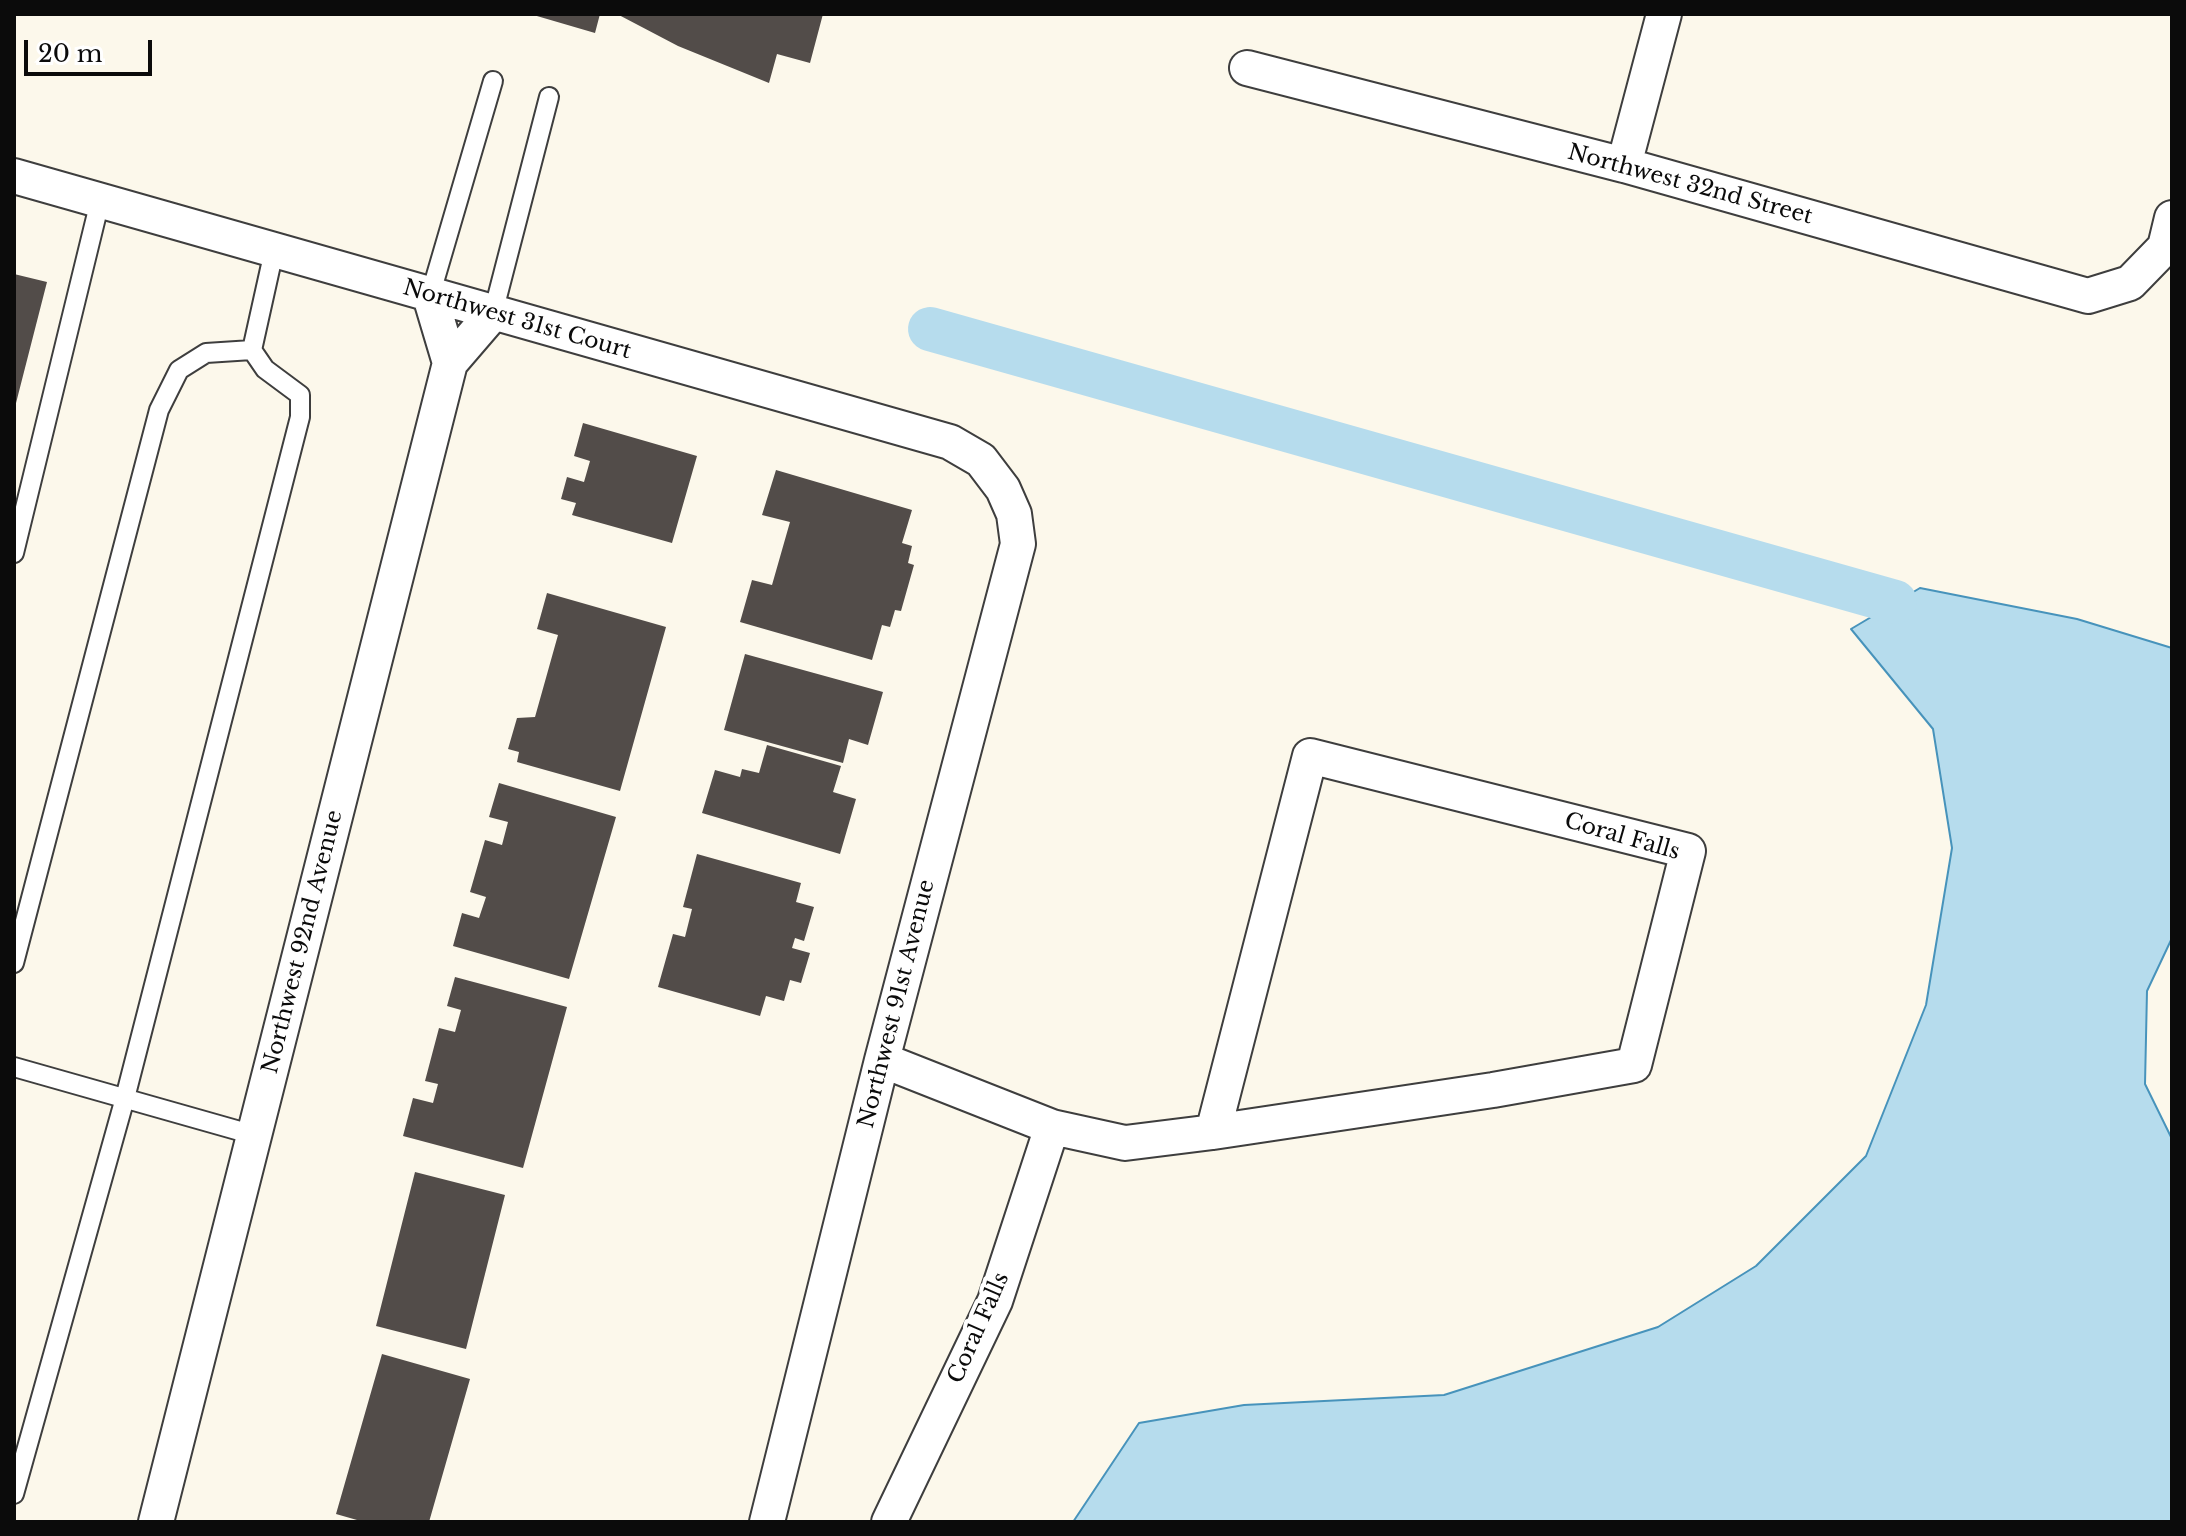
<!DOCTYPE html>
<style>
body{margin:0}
#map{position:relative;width:2186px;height:1536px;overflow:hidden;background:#fcf8eb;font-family:"Libre Baskerville",serif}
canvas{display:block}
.frame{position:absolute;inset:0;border:16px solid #0b0b0b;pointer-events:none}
.scale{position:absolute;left:24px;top:40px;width:128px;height:36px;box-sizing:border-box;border:4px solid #0b0b0b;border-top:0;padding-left:10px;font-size:24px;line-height:28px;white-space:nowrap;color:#0b0b0b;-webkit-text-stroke:6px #fff;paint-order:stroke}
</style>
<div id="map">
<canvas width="2186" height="1536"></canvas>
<div class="frame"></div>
<div class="scale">20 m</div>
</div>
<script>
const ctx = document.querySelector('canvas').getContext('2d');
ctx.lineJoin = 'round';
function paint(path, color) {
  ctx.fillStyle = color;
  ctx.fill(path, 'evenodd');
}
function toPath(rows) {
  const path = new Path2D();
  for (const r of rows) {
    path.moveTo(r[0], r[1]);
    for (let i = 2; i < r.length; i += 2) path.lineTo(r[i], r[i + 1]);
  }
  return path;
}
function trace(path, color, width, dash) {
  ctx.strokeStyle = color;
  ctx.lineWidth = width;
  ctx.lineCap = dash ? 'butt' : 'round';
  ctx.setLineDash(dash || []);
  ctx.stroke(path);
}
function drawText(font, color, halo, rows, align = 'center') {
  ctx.font = font + ' "Libre Baskerville",serif';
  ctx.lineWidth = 8;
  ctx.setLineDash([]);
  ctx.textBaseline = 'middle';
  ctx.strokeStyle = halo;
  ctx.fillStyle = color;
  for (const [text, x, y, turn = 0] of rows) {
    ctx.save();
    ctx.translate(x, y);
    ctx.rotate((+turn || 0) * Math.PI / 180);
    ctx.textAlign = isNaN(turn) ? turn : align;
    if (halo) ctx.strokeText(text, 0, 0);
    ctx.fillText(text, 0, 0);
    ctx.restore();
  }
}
const water = toPath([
 [1920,588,2077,619,2172,648,2172,938,2147,991,2145,1084,2172,1139,2172,1522,1073,1522,1139,1423,1244,1405,1444,1395,1658,1327,1756,1266,1866,1156,1926,1005,1952,848,1933,729,1851,629,1920,588]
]);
paint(water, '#b6dced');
trace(water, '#4793bb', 2);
trace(toPath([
 [930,329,1895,602]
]), '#b6dced', 44);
paint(toPath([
 [530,14,600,14,595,33],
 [617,14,823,14,810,63,777,54,769,83,678,46],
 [14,274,47,282,15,407,14,407],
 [583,423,697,456,672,543,572,515,576,503,561,499,567,477,584,482,590,461,574,456],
 [776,470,912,510,902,543,912,546,908,563,914,565,901,611,895,610,890,627,882,625,872,660,740,622,752,580,772,585,790,522,762,515],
 [547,593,666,627,620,791,517,762,519,752,508,749,517,718,535,717,558,635,537,629],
 [745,654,883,692,868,745,849,739,843,763,724,730],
 [767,745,841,766,833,792,856,799,840,854,702,813,715,770,740,777,742,769,759,773],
 [499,783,616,817,569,979,453,946,462,913,479,918,486,897,470,892,485,840,502,845,508,822,489,817],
 [697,854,801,883,796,902,814,907,804,941,795,938,792,948,810,953,801,983,790,980,784,1001,766,996,760,1016,658,987,673,934,685,937,692,909,683,907],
 [455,977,567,1007,523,1168,403,1136,413,1098,433,1103,438,1084,425,1081,439,1028,455,1032,461,1010,447,1006],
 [415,1172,505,1195,466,1349,376,1326],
 [382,1354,470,1379,429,1522,364,1522,336,1514]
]), '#524c49');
const lane = toPath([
 [430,296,493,81],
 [493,313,549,97],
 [14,553,100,201],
 [14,963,159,410,179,370,206,353,252,350],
 [14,1067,254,1135],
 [14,1494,125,1098,300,417,300,395,265,369,252,350,274,251]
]);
const street = toPath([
 [1247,68,1624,165,2088,296,2130,283,2165,247,2172,218],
 [1624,165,1664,14],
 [14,176,950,442,981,460,1003,489,1014,514,1018,544,882,1060,767,1522],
 [430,296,450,363],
 [882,1060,1052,1127,1125,1143,1213,1132,1493,1090,1634,1065,1688,851,1310,756,1213,1132],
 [156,1522,450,363,493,313],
 [889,1522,995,1301,1052,1127]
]);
trace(lane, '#3e3e3e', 22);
trace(street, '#3e3e3e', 38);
trace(lane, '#fff', 18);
trace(street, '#fff', 34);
drawText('22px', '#0b0b0b', '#fff', [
 ["Northwest 32nd Street",1690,185,15],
 ["Northwest 31st Court",517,320,16],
 ["Coral Falls",1622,837,16],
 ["Northwest 92nd Avenue",303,942,-76],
 ["Northwest 91st Avenue",897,1004,-76],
 ["Coral Falls",979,1328,-66]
]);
</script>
